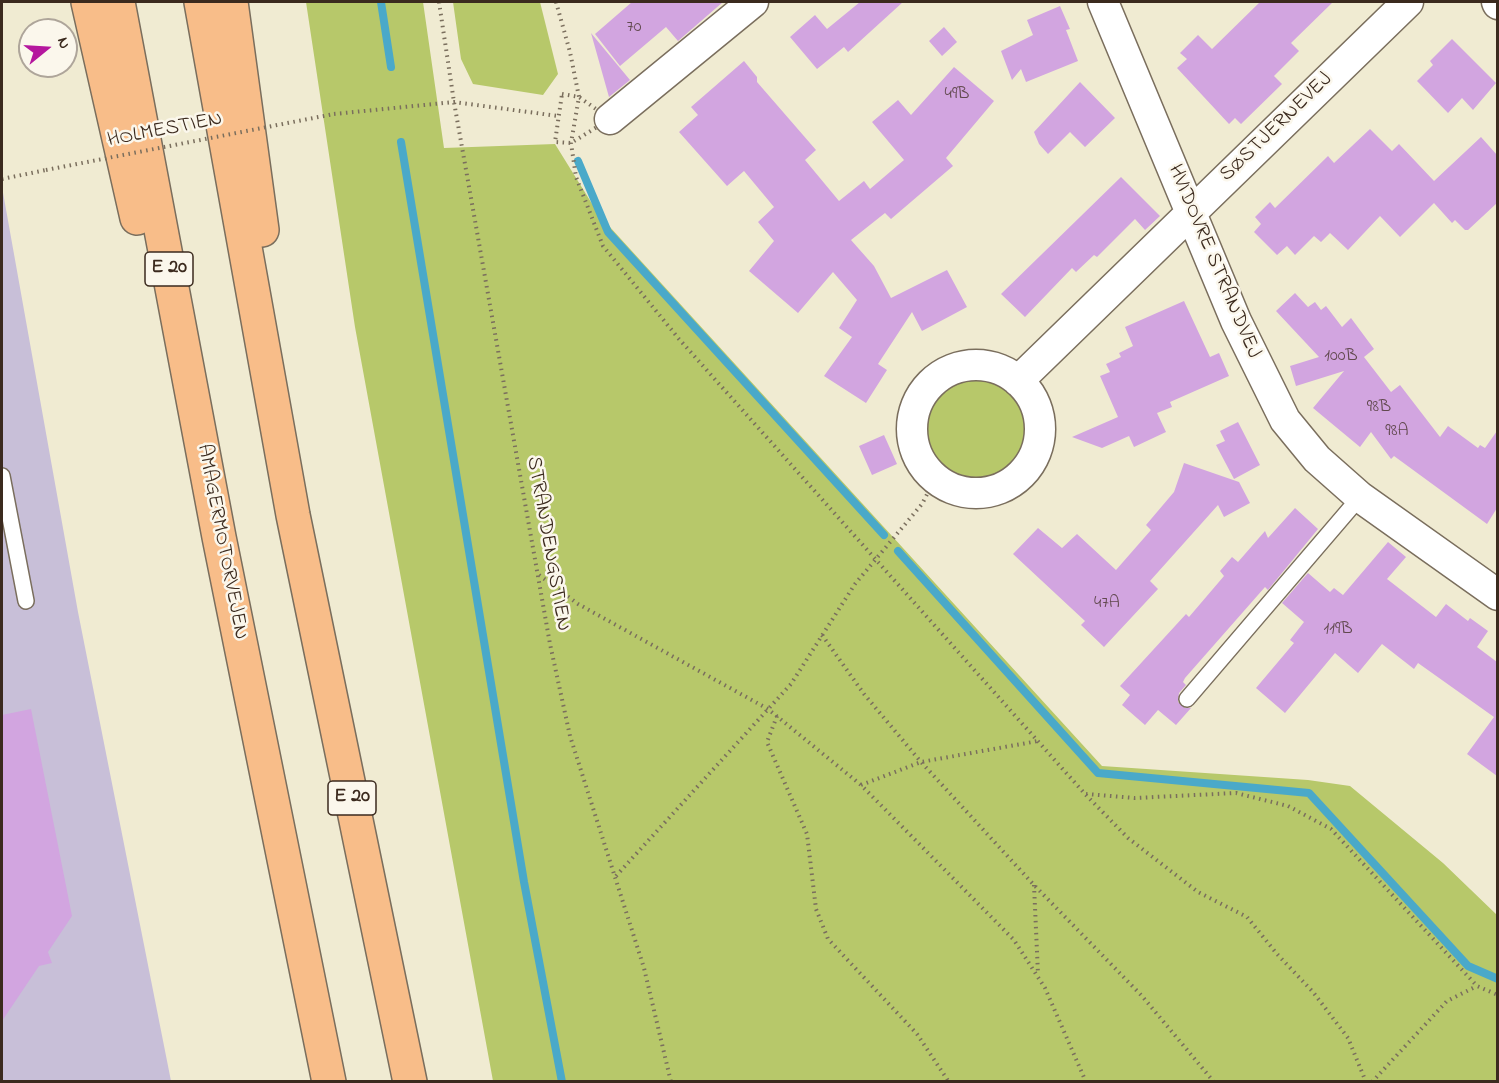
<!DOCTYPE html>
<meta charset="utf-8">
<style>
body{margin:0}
#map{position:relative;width:1499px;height:1083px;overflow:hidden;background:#f0ebd2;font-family:"Indie Flower",sans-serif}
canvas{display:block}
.frame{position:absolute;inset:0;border:3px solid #3b2a1e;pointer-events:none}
.north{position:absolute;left:18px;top:18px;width:60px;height:60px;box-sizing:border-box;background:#fbf7ec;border:2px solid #aea59a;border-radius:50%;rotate:72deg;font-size:16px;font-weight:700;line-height:24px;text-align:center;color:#3b2a1e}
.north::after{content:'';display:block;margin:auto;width:21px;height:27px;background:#b5179e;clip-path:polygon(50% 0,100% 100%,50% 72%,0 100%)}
</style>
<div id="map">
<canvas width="1499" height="1083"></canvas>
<div class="frame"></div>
<div class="north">N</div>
</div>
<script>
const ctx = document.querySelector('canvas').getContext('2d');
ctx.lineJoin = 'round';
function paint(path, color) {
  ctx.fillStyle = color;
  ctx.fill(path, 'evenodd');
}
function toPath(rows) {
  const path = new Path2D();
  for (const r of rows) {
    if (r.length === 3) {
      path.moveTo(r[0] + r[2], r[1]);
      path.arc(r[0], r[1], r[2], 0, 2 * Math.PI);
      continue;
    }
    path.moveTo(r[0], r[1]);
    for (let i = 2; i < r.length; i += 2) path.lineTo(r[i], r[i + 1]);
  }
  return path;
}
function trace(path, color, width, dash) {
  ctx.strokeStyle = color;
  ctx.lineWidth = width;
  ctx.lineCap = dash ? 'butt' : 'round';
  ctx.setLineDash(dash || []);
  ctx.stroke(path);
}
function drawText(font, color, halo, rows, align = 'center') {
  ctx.font = font + ' "Indie Flower",sans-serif';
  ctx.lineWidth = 5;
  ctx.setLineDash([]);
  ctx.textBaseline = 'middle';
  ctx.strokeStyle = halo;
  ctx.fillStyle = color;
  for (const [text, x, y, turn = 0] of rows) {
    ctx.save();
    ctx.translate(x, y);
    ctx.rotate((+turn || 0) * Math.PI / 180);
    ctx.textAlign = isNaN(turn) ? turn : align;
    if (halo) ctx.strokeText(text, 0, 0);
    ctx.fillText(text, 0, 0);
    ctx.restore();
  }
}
paint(toPath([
 [2,187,78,612,171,1081,2,1081]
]), '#c8bfd8');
paint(toPath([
 [306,2,423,2,444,148,555,144,599,215,1102,766,1308,780,1350,786,1443,863,1497,915,1497,1081,493,1081,355,327],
 [453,2,540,2,558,74,543,95,473,84,461,59],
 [974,428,53]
]), '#b7c86a');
trace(toPath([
 [381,2,391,67],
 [401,142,524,882,562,1082],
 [578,161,608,232,884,535],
 [898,551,1098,773,1309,793,1468,966,1498,979]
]), '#4aa9c9', 8);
paint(toPath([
 [632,2,723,2,678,41,666,27,620,66,595,34],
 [860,2,903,2,848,52,844,47,817,69,790,37,815,15,827,29],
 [1260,2,1333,2,1291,43,1299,51,1274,76,1282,84,1241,124,1235,118,1229,124,1177,68,1187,59,1180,53,1198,35,1212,49],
 [1060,6,1070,29,1066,30,1078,61,1026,82,1021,69,1012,80,1001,51,1033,35,1027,20],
 [944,27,957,42,942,56,929,41],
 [591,33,630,80,609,97],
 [1452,39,1496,83,1473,110,1462,98,1448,113,1417,81,1433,65,1430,61],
 [744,61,757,77,757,82,816,150,805,160,839,201,864,181,870,189,904,160,872,122,898,100,911,115,954,67,994,101,946,158,953,166,891,219,885,213,851,240,874,266,891,298,947,270,967,307,922,331,912,312,878,364,887,370,866,403,824,376,852,337,839,328,857,300,833,272,798,313,749,271,774,241,758,222,774,207,744,171,727,186,679,132,698,115,691,107],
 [1080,82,1115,118,1085,147,1070,132,1048,154,1039,144,1034,132],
 [1370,129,1392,151,1399,144,1434,181,1481,137,1497,155,1497,203,1468,230,1465,230,1455,220,1452,223,1434,203,1400,237,1380,216,1348,250,1330,233,1321,242,1314,236,1295,255,1287,246,1277,255,1254,232,1261,224,1255,217,1270,202,1275,208,1328,156,1334,163],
 [1121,177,1160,216,1145,230,1135,219,1097,257,1094,255,1076,272,1072,268,1025,317,1001,294],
 [1295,293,1308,307,1315,302,1321,310,1326,306,1342,327,1351,318,1374,349,1364,357,1391,392,1400,385,1440,437,1448,426,1478,448,1480,445,1485,448,1497,431,1497,508,1487,524,1394,456,1391,459,1371,432,1360,447,1313,408,1344,371,1296,386,1290,366,1319,357,1276,311],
 [1184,301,1210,357,1219,353,1229,376,1170,402,1172,407,1157,413,1166,432,1134,447,1129,436,1102,448,1072,437,1118,417,1100,376,1110,372,1106,364,1121,357,1119,353,1133,346,1125,327],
 [1238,422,1260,465,1234,479,1216,445,1225,441,1220,431],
 [884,435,897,464,872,475,859,446],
 [1184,463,1239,482,1250,503,1224,517,1218,505,1150,581,1158,589,1104,647,1081,625,1085,621,1013,554,1038,528,1062,548,1077,534,1116,570,1151,530,1146,525,1174,492],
 [1295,508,1318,529,1268,590,1265,587,1185,678,1183,682,1186,685,1179,693,1178,702,1185,708,1191,708,1176,725,1158,710,1145,725,1122,705,1130,695,1120,686,1186,614,1189,617,1224,576,1220,571,1232,557,1238,562,1265,531,1268,538],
 [1388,542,1406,557,1387,579,1436,617,1446,604,1468,621,1470,618,1488,631,1477,647,1497,662,1497,776,1467,754,1494,717,1418,663,1414,669,1382,644,1358,673,1335,653,1285,713,1256,688,1294,643,1290,640,1304,622,1282,603,1308,573,1330,592,1334,588,1343,595],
 [31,709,72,916,48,952,52,963,39,966,2,1021,2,715]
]), '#d2a5e0');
const lane = toPath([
 [2,476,26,601],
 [1187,699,1360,497]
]);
const street = toPath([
 [1103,2,1236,321,1285,420,1317,459,1360,497,1498,595],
 [1497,2,1498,4],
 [610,119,753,2],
 [976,429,64],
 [1018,381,1408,2]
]);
const highway = toPath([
 [88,2,137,218],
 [118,2,219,537,329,1082],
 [201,2,293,515,410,1082],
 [231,2,262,230]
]);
trace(lane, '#7a6e5d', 18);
trace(street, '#7a6e5d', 33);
trace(highway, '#7a6e5d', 36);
trace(toPath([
 [439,2,454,102,550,644,570,736,644,968,671,1082],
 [556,2,570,52,579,97,571,143,576,177,603,246,679,339,1085,794,1128,838,1198,892,1247,917,1277,954,1313,992,1348,1038,1366,1082],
 [562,94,579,97,610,119,571,143,555,142,562,94],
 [334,114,454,102,558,116],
 [2,179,46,170],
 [539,575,578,604,768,709,861,785,1014,940,1045,988,1086,1082],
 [822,635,864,694,921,762,1034,885,1142,996,1214,1082],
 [777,716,767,742,807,834,816,909,828,939,917,1034,949,1082],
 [861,785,921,762,1038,741],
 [1086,794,1135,798,1236,793,1288,806,1331,829,1477,986,1498,995],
 [616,876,791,684,855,584,922,504,935,479],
 [1034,885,1038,974],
 [1372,1082,1447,1001,1477,986]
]), '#7a6e5d', 4, [1.5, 4.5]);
trace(lane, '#fff', 15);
trace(street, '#fff', 30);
trace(highway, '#f8bd89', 33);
trace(toPath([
 [46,170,334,114]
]), '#7a6e5d', 4, [1.5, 4.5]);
drawText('18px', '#61494e', null, [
 ["70",634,28],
 ["49B",957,95],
 ["100B",1341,357],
 ["98B",1379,408],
 ["98A",1397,432],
 ["47A",1107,604],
 ["119B",1338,630]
]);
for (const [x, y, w] of [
 [169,269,48],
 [352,798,48]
]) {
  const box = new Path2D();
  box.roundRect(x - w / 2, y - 17, w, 34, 4.5);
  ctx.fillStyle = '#fbf7ec';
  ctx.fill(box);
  trace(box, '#3b2a1e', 1.5);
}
drawText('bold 20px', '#3b2a1e', null, [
 ["E 20",169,269],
 ["E 20",352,798]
]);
drawText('21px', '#3b2a1e', '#fbf7ec', [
 ["SØSTJERNEVEJ",1277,128,-44],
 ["HOLMESTIEN",165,131,-11],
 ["HVIDOVRE STRANDVEJ",1213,262,67],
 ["AMAGERMOTORVEJEN",221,542,79],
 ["STRANDENGSTIEN",547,544,80]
]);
</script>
